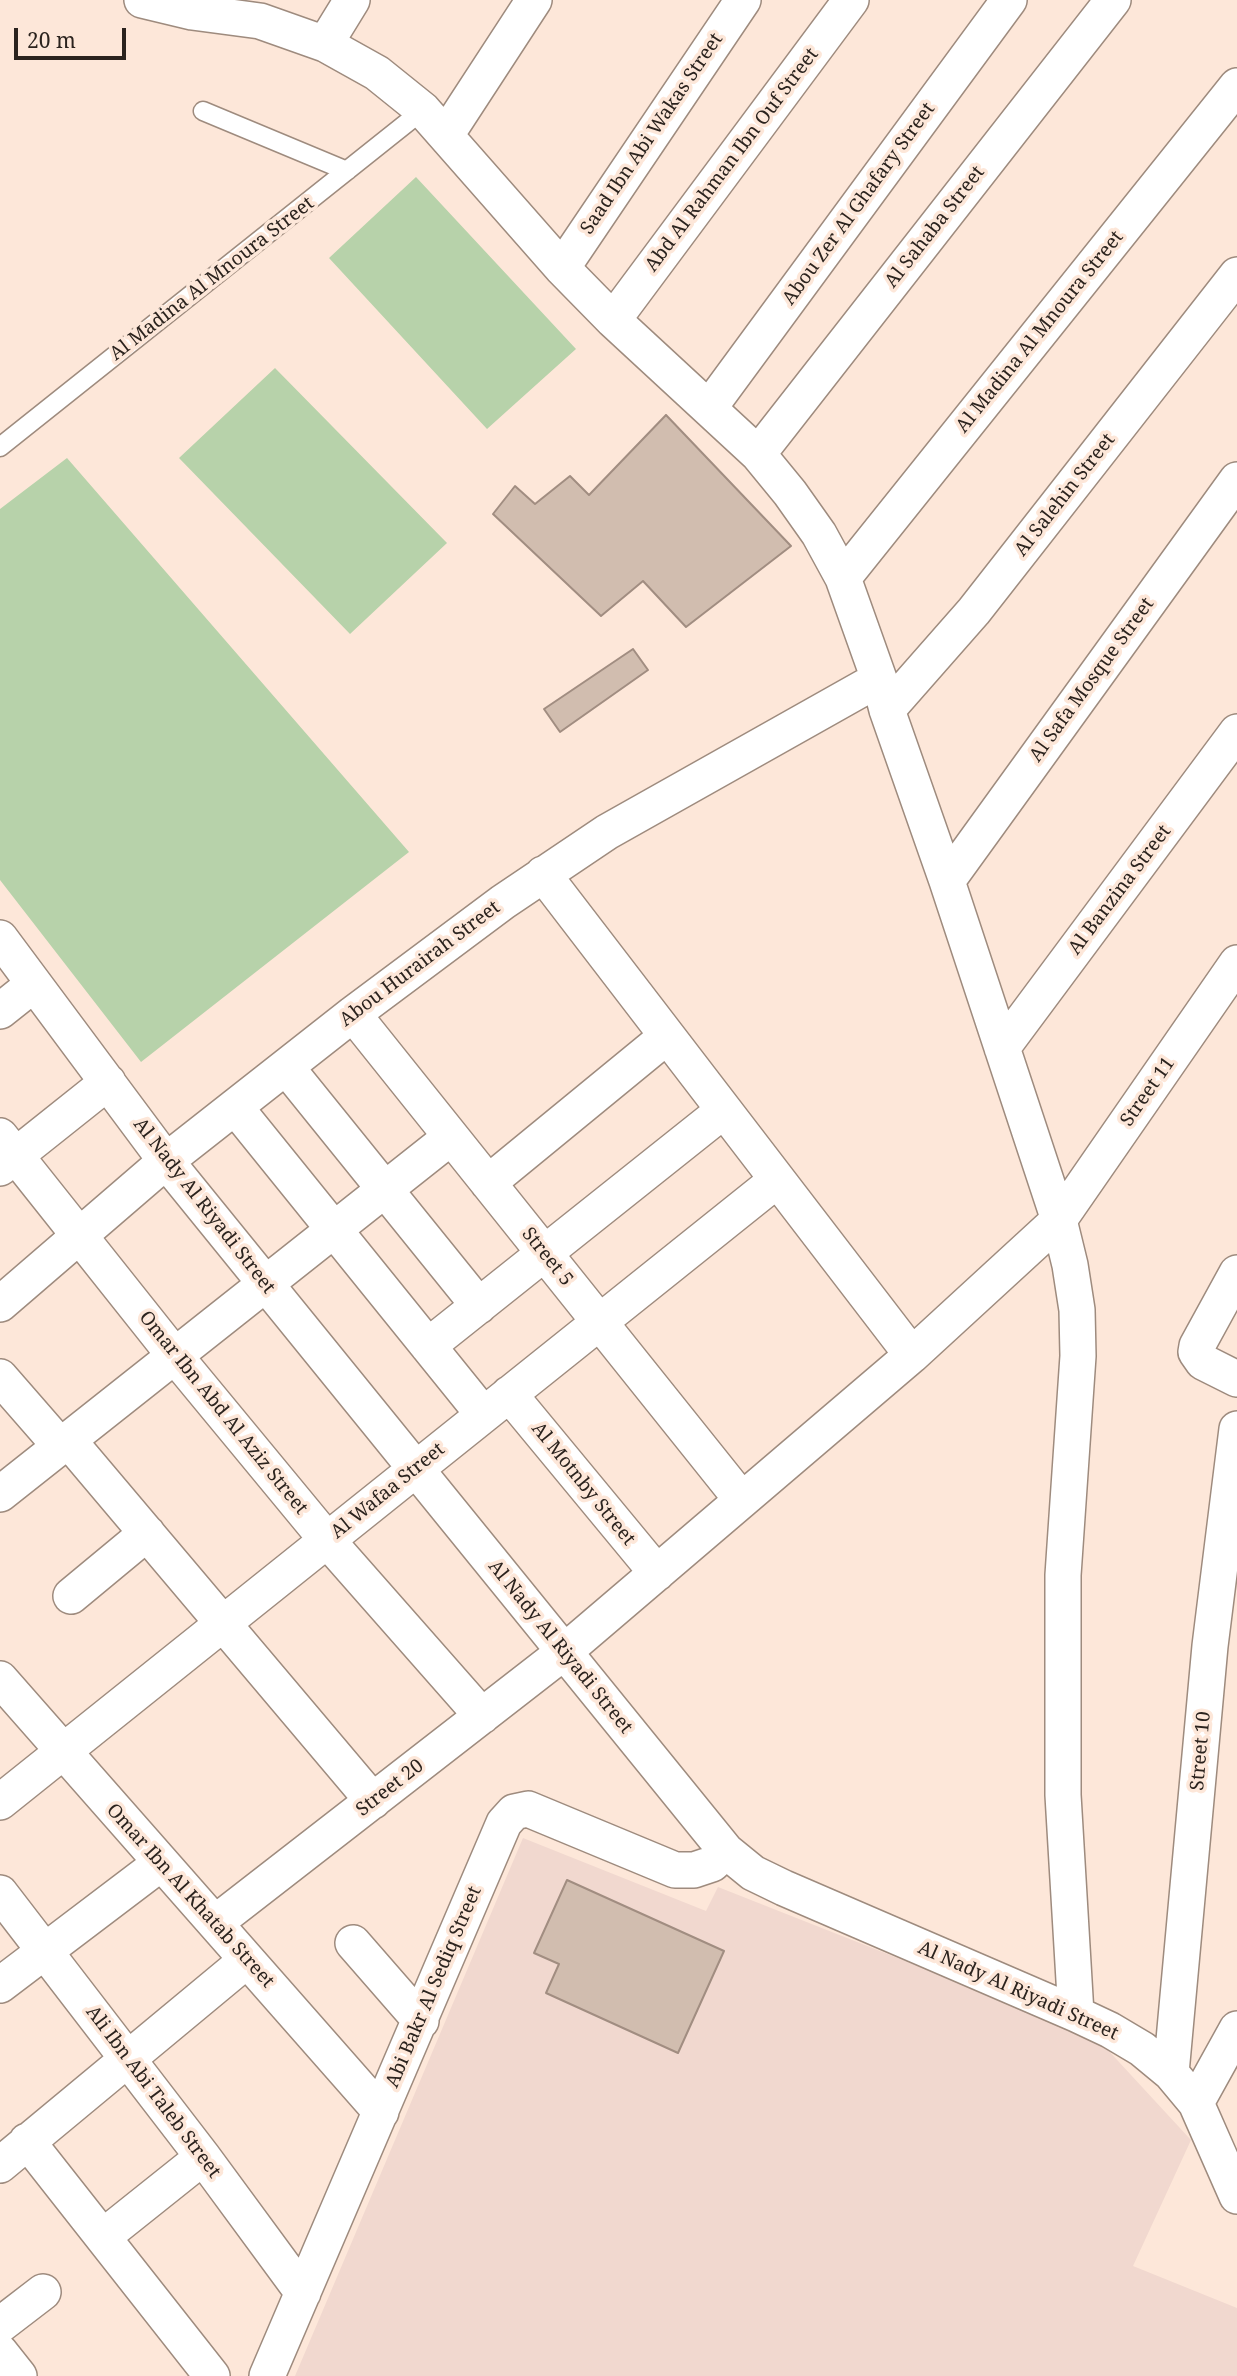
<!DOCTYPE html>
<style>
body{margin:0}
#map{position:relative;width:1237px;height:2376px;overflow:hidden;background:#fde7d9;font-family:"Noto Serif",serif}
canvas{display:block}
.scale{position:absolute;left:14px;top:28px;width:112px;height:32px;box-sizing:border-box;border:4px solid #2b231e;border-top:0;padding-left:9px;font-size:21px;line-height:24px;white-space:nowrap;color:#2b231e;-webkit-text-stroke:5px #fde7d9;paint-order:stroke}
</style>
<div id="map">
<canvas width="1237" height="2376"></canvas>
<div class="scale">20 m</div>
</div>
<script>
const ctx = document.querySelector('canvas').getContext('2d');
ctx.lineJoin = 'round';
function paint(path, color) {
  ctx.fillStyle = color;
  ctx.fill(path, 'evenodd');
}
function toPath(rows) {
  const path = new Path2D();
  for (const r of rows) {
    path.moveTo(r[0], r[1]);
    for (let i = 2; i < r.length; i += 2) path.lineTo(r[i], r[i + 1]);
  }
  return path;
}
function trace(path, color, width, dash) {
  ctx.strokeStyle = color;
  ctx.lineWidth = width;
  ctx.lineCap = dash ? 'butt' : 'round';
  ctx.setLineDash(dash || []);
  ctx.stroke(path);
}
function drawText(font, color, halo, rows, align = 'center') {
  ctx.font = font + ' "Noto Serif",serif';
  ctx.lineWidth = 7;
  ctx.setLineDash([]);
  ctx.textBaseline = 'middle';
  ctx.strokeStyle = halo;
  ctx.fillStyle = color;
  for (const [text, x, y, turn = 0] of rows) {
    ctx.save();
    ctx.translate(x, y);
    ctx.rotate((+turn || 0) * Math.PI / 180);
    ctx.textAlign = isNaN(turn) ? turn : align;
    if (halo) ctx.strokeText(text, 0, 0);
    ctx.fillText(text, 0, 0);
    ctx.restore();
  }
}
paint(toPath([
 [523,1838,706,1911,718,1887,1095,2036,1191,2140,1133,2266,1237,2308,1237,2376,295,2376]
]), '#f1d8cf');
paint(toPath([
 [416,177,576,349,487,429,329,258],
 [275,368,447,543,350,634,179,458],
 [67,458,409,852,141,1062,0,880,0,509]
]), '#b7d2aa');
const building = toPath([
 [666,415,791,546,686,627,643,581,601,616,493,514,515,486,535,504,570,476,589,495,666,415],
 [633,649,648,670,560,732,544,709,633,649],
 [567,1880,724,1951,678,2053,546,1993,559,1964,534,1953,567,1880]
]);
paint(building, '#d1bdaf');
trace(building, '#a18d81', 2);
const lane = toPath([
 [203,111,347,171],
 [0,447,423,110]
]);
const street = toPath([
 [142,0,192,12,260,21,325,44,377,73,423,110,562,268,613,320,758,454,790,493,819,534,843,578,879,679,887,710,947,881,1059,1220,1070,1265,1077,1310,1078,1356,1063,1575,1063,1795,1076,2014],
 [325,44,352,0],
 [446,135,534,0],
 [562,268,743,0],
 [613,320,851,0],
 [709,408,1009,0],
 [758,454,1113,0],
 [843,578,1237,86],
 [887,710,974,611,1237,275],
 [543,874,912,1355],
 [947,881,1237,480],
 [0,938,166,1161,726,1851,753,1873,784,1888,1076,2014,1110,2030,1142,2049,1171,2073,1196,2103,1237,2196],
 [0,1011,34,984],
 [353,1014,742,1500],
 [1002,1048,1237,732],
 [286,1067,479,1306],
 [235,1107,483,1414],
 [0,1136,175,1356,327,1540,482,1716],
 [0,1168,108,1082],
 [488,1183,666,1037],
 [1237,1273,1197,1346,1196,1352,1203,1362,1237,1379],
 [0,1304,166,1161,353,1014,503,902,607,832,879,679],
 [428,1346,723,1111],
 [0,1377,61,1447],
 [509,1394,657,1573],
 [68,1440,373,1801],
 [0,1494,451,1137],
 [71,1596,147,1533],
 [0,1679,381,2112],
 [0,1802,777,1180],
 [0,1893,203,2157,303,2293],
 [215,1923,564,1652,912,1355,1059,1220,1237,963],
 [353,1943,421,2021],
 [0,1985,161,1863],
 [1171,2073,1210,1646,1237,1429],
 [1196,2103,1237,2029],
 [27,2141,212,2376],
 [0,2165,247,1960],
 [104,2236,203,2157],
 [0,2325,43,2292],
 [0,2352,19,2376],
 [267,2376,504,1823,514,1812,528,1809,675,1870,694,1870,712,1864,726,1851]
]);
trace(lane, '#9e8b7e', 21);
trace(street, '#9e8b7e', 38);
trace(lane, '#fff', 18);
trace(street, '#fff', 35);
drawText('19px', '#2b231e', '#fde7d9', [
 ["Saad Ibn Abi Wakas Street",652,134,-56],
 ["Abd Al Rahman Ibn Ouf Street",732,160,-53],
 ["Abou Zer Al Ghafary Street",859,204,-54],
 ["Al Sahaba Street",935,227,-52],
 ["Al Madina Al Mnoura Street",212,279,-38],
 ["Al Madina Al Mnoura Street",1040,332,-51],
 ["Al Salehin Street",1065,495,-52],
 ["Al Safa Mosque Street",1092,680,-54],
 ["Al Banzina Street",1120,890,-53],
 ["Abou Hurairah Street",420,964,-37],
 ["Street 11",1148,1092,-55],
 ["Al Nady Al Riyadi Street",204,1206,52],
 ["Street 5",547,1257,51],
 ["Omar Ibn Abd Al Aziz Street",223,1413,51],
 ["Al Motnby Street",583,1484,51],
 ["Al Wafaa Street",388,1491,-39],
 ["Al Nady Al Riyadi Street",560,1647,51],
 ["Street 10",1201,1751,-85],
 ["Street 20",390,1788,-38],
 ["Omar Ibn Al Khatab Street",190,1896,48],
 ["Abi Bakr Al Sediq Street",434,1987,-67],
 ["Al Nady Al Riyadi Street",1018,1991,24],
 ["Ali Ibn Abi Taleb Street",153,2092,53]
]);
</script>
